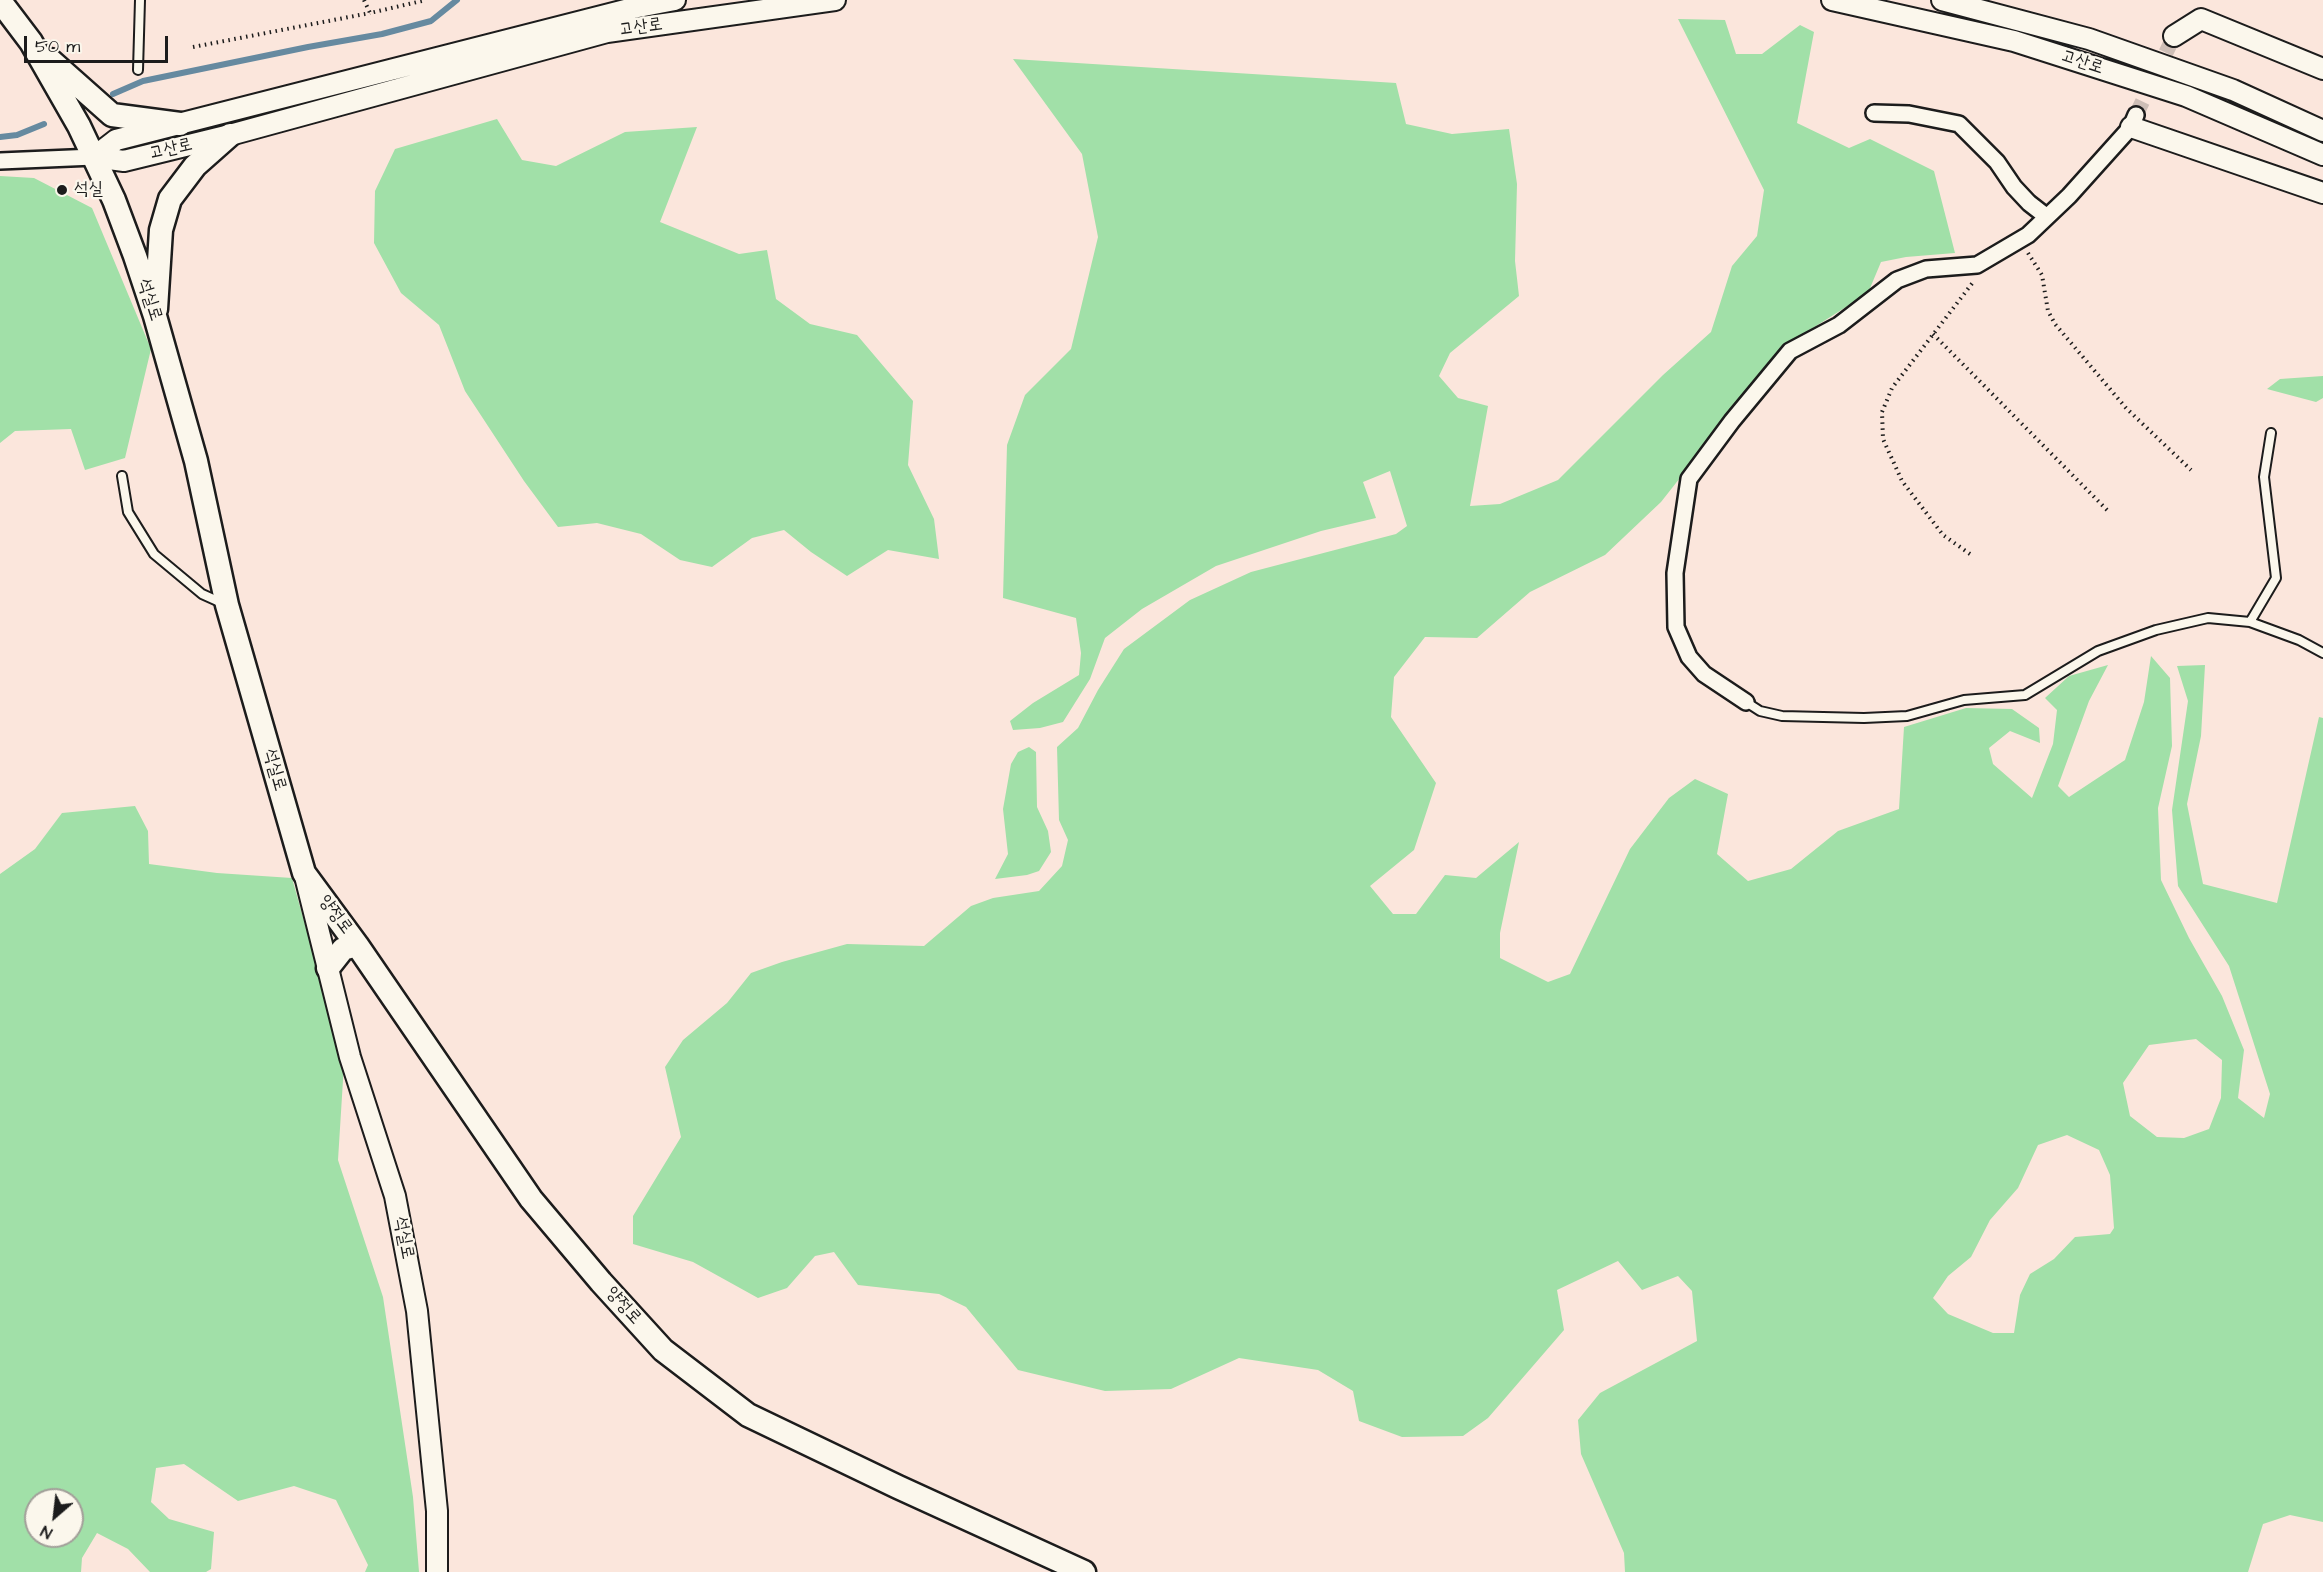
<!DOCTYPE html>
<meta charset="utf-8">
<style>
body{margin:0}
#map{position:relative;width:2323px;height:1572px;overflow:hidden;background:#fbe6dc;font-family:"Architects Daughter",sans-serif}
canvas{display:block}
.north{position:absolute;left:24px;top:1488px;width:60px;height:60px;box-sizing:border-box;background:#fbf7ec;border:2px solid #a29f99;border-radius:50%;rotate:208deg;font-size:16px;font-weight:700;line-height:24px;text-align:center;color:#1c1c1c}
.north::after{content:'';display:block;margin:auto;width:21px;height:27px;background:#1c1c1c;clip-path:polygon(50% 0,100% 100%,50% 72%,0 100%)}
.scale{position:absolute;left:24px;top:36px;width:144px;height:27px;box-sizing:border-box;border:3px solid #1c1c1c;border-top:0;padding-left:8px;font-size:18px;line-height:21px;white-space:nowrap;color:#1c1c1c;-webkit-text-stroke:4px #fbf7ec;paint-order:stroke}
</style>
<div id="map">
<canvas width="2323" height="1572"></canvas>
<div class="north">N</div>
<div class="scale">50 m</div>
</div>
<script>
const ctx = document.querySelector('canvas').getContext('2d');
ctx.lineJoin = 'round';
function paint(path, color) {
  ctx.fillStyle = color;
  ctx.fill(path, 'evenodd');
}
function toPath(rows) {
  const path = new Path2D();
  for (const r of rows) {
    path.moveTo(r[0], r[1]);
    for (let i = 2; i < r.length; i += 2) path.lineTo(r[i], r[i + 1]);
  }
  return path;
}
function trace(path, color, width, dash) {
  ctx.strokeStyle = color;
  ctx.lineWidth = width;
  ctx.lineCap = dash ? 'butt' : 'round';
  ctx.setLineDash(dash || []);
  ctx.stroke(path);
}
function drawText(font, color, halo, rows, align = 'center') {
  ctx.font = font + ' "Architects Daughter","Poor Story",sans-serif';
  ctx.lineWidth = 4.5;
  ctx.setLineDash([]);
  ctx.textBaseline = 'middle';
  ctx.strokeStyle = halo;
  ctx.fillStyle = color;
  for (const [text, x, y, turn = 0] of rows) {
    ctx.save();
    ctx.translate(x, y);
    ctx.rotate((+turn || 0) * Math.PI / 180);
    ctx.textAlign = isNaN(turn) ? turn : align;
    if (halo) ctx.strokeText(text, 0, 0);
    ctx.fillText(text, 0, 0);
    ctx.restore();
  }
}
paint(toPath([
 [1678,19,1725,20,1736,54,1762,54,1800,25,1814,32,1797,123,1849,148,1870,139,1934,171,1955,253,1906,257,1881,262,1868,293,1783,347,1661,502,1605,555,1530,592,1477,638,1425,637,1394,677,1391,717,1436,783,1414,850,1370,886,1393,914,1416,914,1445,875,1476,878,1519,842,1500,933,1500,958,1548,982,1570,974,1630,849,1669,798,1695,779,1728,794,1717,854,1748,881,1791,869,1838,831,1899,809,1904,727,1966,708,2012,709,2039,728,2040,743,2010,731,1989,748,1993,764,2032,798,2053,744,2057,710,2045,698,2069,676,2108,665,2089,701,2058,786,2069,797,2125,760,2144,702,2151,656,2170,678,2172,746,2158,808,2161,880,2189,938,2222,996,2244,1050,2238,1098,2264,1118,2270,1094,2229,966,2178,886,2172,810,2188,701,2177,666,2205,665,2201,736,2187,804,2203,884,2277,903,2319,717,2323,718,2323,1522,2290,1515,2263,1524,2248,1572,1625,1572,1624,1553,1581,1454,1578,1420,1600,1393,1697,1341,1692,1291,1678,1276,1642,1290,1618,1261,1557,1290,1564,1330,1488,1418,1463,1436,1402,1437,1359,1421,1353,1391,1318,1370,1239,1358,1171,1389,1105,1391,1018,1370,966,1307,939,1294,858,1285,834,1252,815,1256,787,1288,758,1298,693,1262,633,1244,633,1216,681,1137,665,1067,683,1040,727,1003,751,973,782,962,847,944,924,946,971,906,993,898,1039,891,1062,866,1068,840,1059,820,1057,747,1078,728,1098,690,1124,649,1190,600,1251,572,1396,534,1407,526,1390,471,1363,482,1376,518,1321,531,1216,566,1142,609,1105,638,1090,679,1063,722,1040,728,1013,730,1010,721,1033,703,1079,675,1081,653,1076,618,1003,598,1007,445,1025,395,1071,349,1098,237,1082,154,1013,59,1396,83,1406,124,1452,134,1509,129,1517,184,1515,261,1519,296,1450,353,1439,376,1458,398,1488,406,1470,506,1500,504,1558,480,1663,375,1711,332,1732,266,1757,236,1764,190],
 [2196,1039,2222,1060,2221,1098,2209,1129,2184,1138,2157,1137,2130,1116,2123,1083,2149,1045],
 [2067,1135,2099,1150,2110,1175,2114,1228,2110,1234,2075,1237,2054,1259,2030,1274,2020,1295,2014,1333,1993,1333,1948,1314,1933,1298,1948,1276,1971,1257,1990,1220,2018,1188,2038,1145],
 [497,119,522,160,556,166,625,132,697,127,660,222,739,254,767,250,776,299,810,324,857,335,913,401,908,465,934,519,939,559,888,550,847,576,811,552,784,530,752,538,712,567,680,560,641,534,597,523,558,527,524,481,465,391,439,325,401,293,374,243,375,191,395,149],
 [0,176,34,178,92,208,151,349,125,458,85,470,71,429,15,431,0,443],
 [2323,376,2323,398,2316,402,2267,389,2280,379],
 [1029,747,1036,752,1037,807,1048,831,1051,852,1039,871,1027,875,995,879,1008,854,1003,809,1011,764,1018,752],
 [135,806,148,831,149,864,217,873,292,878,344,1064,338,1160,383,1297,413,1497,419,1572,365,1572,368,1565,336,1500,294,1486,238,1501,184,1464,156,1468,151,1502,169,1519,214,1532,211,1569,206,1572,150,1572,128,1549,97,1533,82,1558,81,1572,0,1572,0,874,35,849,62,813],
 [36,1500,72,1500,72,1536,36,1536]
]), '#a1e0a8');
trace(toPath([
 [113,94,143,81,308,47,382,34,431,21,457,0],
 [0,137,17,135,44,124]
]), '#668aa0', 6);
trace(toPath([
 [2136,115,2174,36]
]), '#cebeb6', 15, [15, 8]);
const service = toPath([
 [138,70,140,0],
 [122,476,128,512,154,554,202,594,222,603],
 [2250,622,2276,578,2264,477,2271,433],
 [1746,702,1760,711,1782,716,1864,718,1907,716,1964,700,2025,695,2098,651,2156,630,2208,618,2250,622,2299,640,2323,653]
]);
const minor = toPath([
 [1874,113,1909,114,1959,124,1997,162,2014,187,2029,203,2047,217],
 [0,161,94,157],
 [1746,702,1704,674,1689,657,1676,627,1675,573,1689,479,1732,421,1790,351,1839,325,1897,280,1926,269,1977,265,2028,235,2069,196,2131,127,2136,115]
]);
const tertiary = toPath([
 [1832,0,2014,41,2186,96,2323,155],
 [1942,0,2089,39,2233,90,2323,131],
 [2174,36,2201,19,2323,69],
 [2131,127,2323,193],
 [94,157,124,161,230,135,607,32,835,0],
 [94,157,116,140,633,8,675,0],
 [305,876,350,1057,395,1196,417,1311,437,1511,437,1572]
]);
const secondary = toPath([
 [0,1,31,42,79,126,114,200,135,256,155,316,196,461,227,605,304,873,357,945,531,1199,601,1282,663,1350,748,1415,898,1487,1084,1572],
 [50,60,112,115,180,124],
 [156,309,161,230,170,199,195,166,230,135],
 [328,968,343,949,357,945]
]);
trace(service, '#1c1c1c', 12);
trace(minor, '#1c1c1c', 20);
trace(tertiary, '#1c1c1c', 24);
trace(secondary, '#1c1c1c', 27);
trace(toPath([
 [364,0,370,13,426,0],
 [193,47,370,13],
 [2028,253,2042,275,2048,311,2055,324,2126,408,2191,470],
 [1933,334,2109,512],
 [1970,554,1943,535,1902,481,1883,439,1882,412,1892,388,1974,281]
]), '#1c1c1c', 4, [1.5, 4.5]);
trace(service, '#fbf7ec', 8);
trace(minor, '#fbf7ec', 15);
trace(tertiary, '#fbf7ec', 20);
trace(secondary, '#fbf7ec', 22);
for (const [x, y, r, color] of [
 [62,190,6,"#1c1c1c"]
]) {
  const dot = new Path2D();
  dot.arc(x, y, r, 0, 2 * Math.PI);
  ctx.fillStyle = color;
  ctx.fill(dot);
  trace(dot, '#fbf7ec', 2);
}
drawText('18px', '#1c1c1c', '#fbf7ec', [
 ["고산로",641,28,-8],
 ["고산로",2082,63,18],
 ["고산로",171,150,-13],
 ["석실로",149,300,72],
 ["석실로",274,770,74],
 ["양정로",335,915,53],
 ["석실로",403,1238,79],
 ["양정로",623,1306,48]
]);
drawText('18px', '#1c1c1c', '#fbf7ec', [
 ["석실",74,190]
], 'left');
</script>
